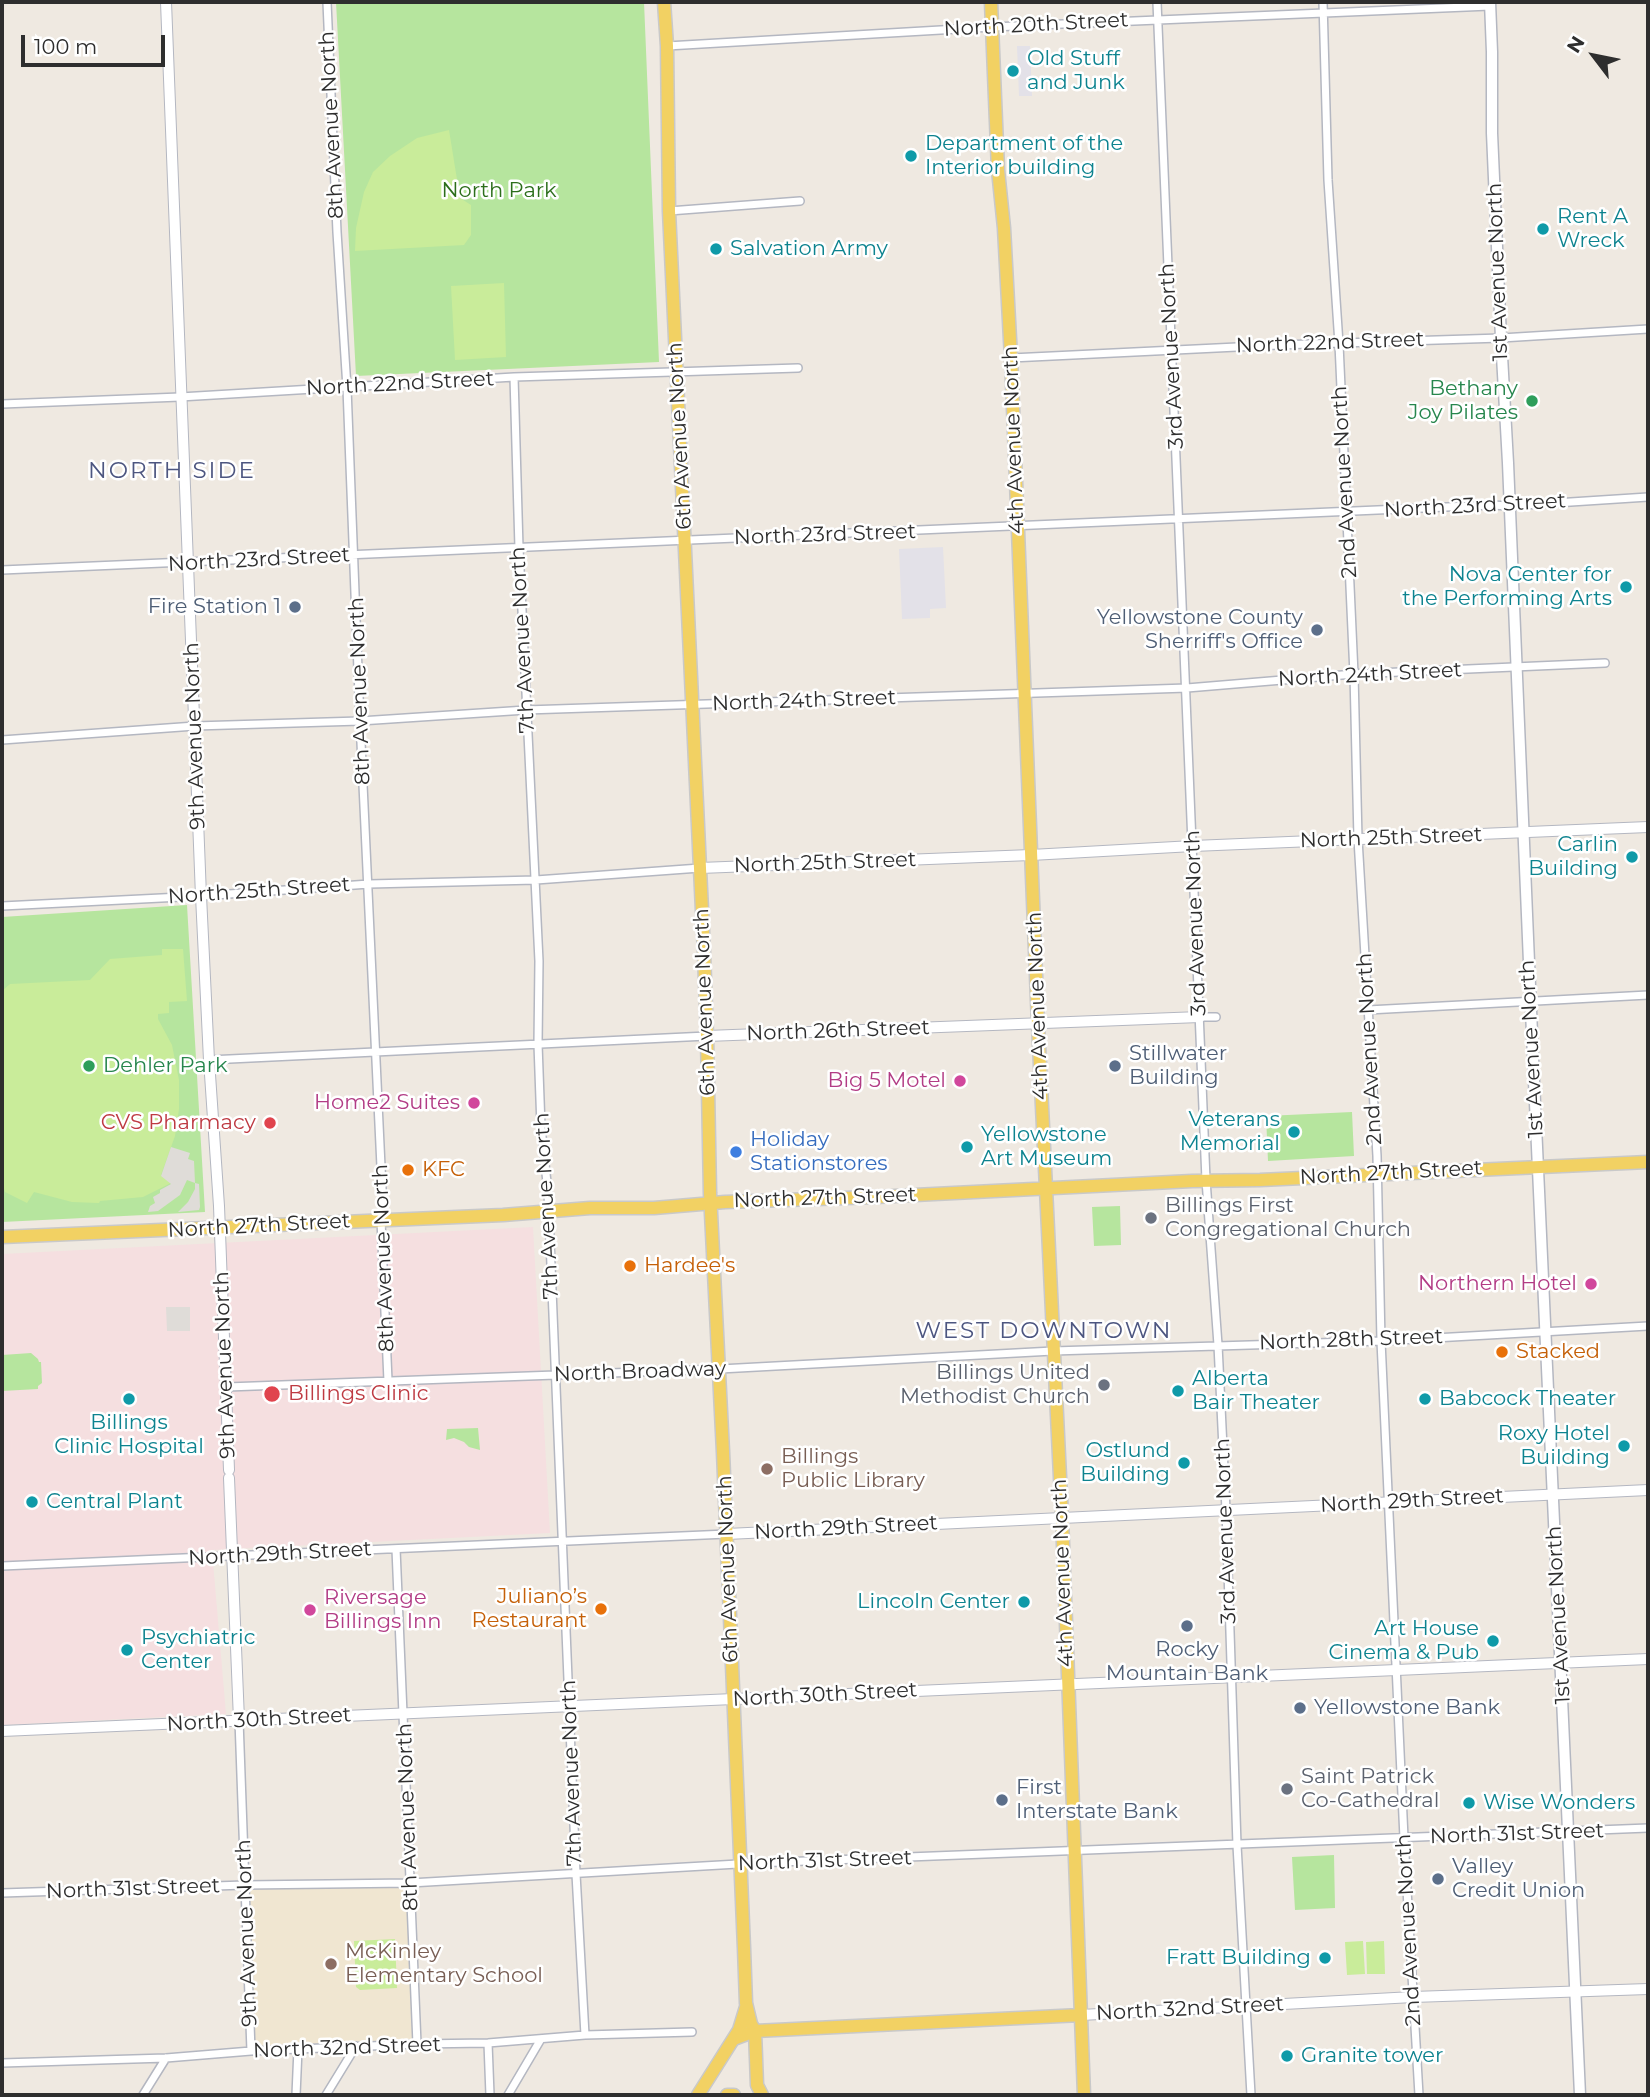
<!DOCTYPE html>
<meta charset="utf-8">
<style>
body{margin:0}
#map{position:relative;width:1650px;height:2097px;overflow:hidden;background:#efe9e1;font-family:Montserrat,sans-serif}
canvas{display:block}
.frame{position:absolute;inset:0;border:4px solid #2e2e2e;pointer-events:none}
.north{position:absolute;left:1559px;top:21px;width:70px;height:70px;-webkit-text-stroke:5px #fff;paint-order:stroke;rotate:302deg;font-size:19px;font-weight:700;line-height:28px;text-align:center;color:#2e2e2e}
.north::after{content:'';display:block;margin:auto;width:24px;height:32px;background:#2e2e2e;clip-path:polygon(50% 0,100% 100%,50% 72%,0 100%)}
.scale{position:absolute;left:21px;top:35px;width:144px;height:32px;box-sizing:border-box;border:4px solid #2e2e2e;border-top:0;padding-left:9px;font-size:21px;line-height:24px;white-space:nowrap;color:#2e2e2e;-webkit-text-stroke:5px #fff;paint-order:stroke}
</style>
<div id="map">
<canvas width="1650" height="2097"></canvas>
<div class="frame"></div>
<div class="north">N</div>
<div class="scale">100 m</div>
</div>
<script>
const ctx = document.querySelector('canvas').getContext('2d');
ctx.lineJoin = 'round';
function paint(path, color) {
  ctx.fillStyle = color;
  ctx.fill(path, 'evenodd');
}
function toPath(rows) {
  const path = new Path2D();
  for (const r of rows) {
    path.moveTo(r[0], r[1]);
    for (let i = 2; i < r.length; i += 2) path.lineTo(r[i], r[i + 1]);
  }
  return path;
}
function trace(path, color, width, dash) {
  ctx.strokeStyle = color;
  ctx.lineWidth = width;
  ctx.lineCap = dash ? 'butt' : 'round';
  ctx.setLineDash(dash || []);
  ctx.stroke(path);
}
function drawText(font, color, halo, rows, align = 'center') {
  ctx.font = font + ' Montserrat,sans-serif';
  ctx.lineWidth = 5;
  ctx.setLineDash([]);
  ctx.textBaseline = 'middle';
  ctx.strokeStyle = halo;
  ctx.fillStyle = color;
  for (const [text, x, y, turn = 0] of rows) {
    ctx.save();
    ctx.translate(x, y);
    ctx.rotate((+turn || 0) * Math.PI / 180);
    ctx.textAlign = isNaN(turn) ? turn : align;
    if (halo) ctx.strokeText(text, 0, 0);
    ctx.fillText(text, 0, 0);
    ctx.restore();
  }
}
paint(toPath([
 [1017,46,1030,46,1032,96,1019,96],
 [943,547,946,608,930,609,930,618,902,619,899,549]
]), '#e3e1e8');
paint(toPath([
 [410,1883,417,2044,251,2051,245,1885]
]), '#f0e6d1');
paint(toPath([
 [533,1227,550,1533,212,1550,226,1714,2,1725,2,1254]
]), '#f5dfe0');
paint(toPath([
 [336,2,644,2,659,362,356,376],
 [187,905,205,1212,2,1222,2,917],
 [1352,1112,1354,1156,1268,1161,1266,1116],
 [1120,1206,1121,1245,1094,1246,1092,1207],
 [31,1353,38,1359,39,1362,41,1362,42,1383,38,1386,38,1389,2,1391,2,1355],
 [478,1428,480,1450,469,1447,464,1442,454,1438,446,1440,447,1429],
 [1334,1855,1335,1908,1295,1910,1292,1857]
]), '#b6e59e');
paint(toPath([
 [449,130,460,198,471,205,471,235,464,245,355,251,356,228,364,192,373,172,390,156,417,138],
 [504,283,506,357,455,360,451,286],
 [162,949,183,949,187,1001,169,1002,169,1013,158,1014,158,1019,172,1045,179,1080,179,1109,175,1136,161,1175,171,1183,143,1197,100,1201,99,1203,72,1202,34,1192,27,1203,5,1192,2,1181,2,991,10,984,90,980,110,959,162,955],
 [395,1939,397,1988,360,1990,356,1987,354,1941],
 [1363,1941,1365,1974,1347,1975,1345,1942],
 [1384,1941,1385,1974,1367,1974,1366,1942]
]), '#c9ec9a');
paint(toPath([
 [171,1147,190,1153,188,1159,194,1161,195,1183,199,1184,200,1207,199,1210,178,1212,188,1202,195,1189,195,1183,187,1180,180,1195,158,1211,148,1212,150,1206,155,1203,153,1197,160,1193,160,1190,171,1184,161,1176],
 [166,1307,190,1307,190,1331,167,1331]
]), '#dfdcd8');
const minor = toPath([
 [327,2,337,232,347,388,360,721,383,1209,381,1220,388,1381],
 [1157,2,1206,1180,1218,1345,1226,1510,1237,1845,1251,2095],
 [1323,2,1328,180,1339,344,1354,674,1358,839,1377,1156,1381,1341,1404,1838,1419,2095],
 [667,46,992,27,1490,6],
 [669,211,800,201],
 [1011,358,1278,345,1501,338,1648,329],
 [514,377,519,548,539,961,538,1044,541,1127,548,1192,576,1874,585,2035],
 [2,404,180,397,514,377,798,368],
 [2,570,1492,505,1509,506,1648,497],
 [2,740,195,726,360,721,526,710,1187,688,1354,674,1605,663],
 [2,906,201,896,369,884,536,880,700,868],
 [1368,1010,1648,995],
 [1200,1017,1216,1017],
 [209,1060,707,1036],
 [227,1387,720,1369,1053,1351,1381,1341,1648,1326],
 [396,1549,417,2044],
 [2,1566,727,1534],
 [239,1720,251,2051],
 [2,1893,245,1885,410,1883,755,1863,1648,1828],
 [488,2043,490,2095],
 [2,2063,166,2058,251,2051,417,2044,488,2043,585,2035,692,2032],
 [143,2095,166,2058],
 [296,2095,298,2049],
 [326,2095,356,2046],
 [508,2095,541,2039]
]);
const tertiary = toPath([
 [166,2,201,896,209,1060,219,1206,229,1470],
 [700,868,1031,855,1193,846,1648,827],
 [707,1036,1200,1017],
 [229,1478,239,1720],
 [727,1534,1648,1490],
 [2,1731,1648,1659],
 [1081,2015,1413,1997,1648,1989]
]);
const secondary = toPath([
 [1490,2,1492,52,1492,133,1501,338,1508,463,1534,1081,1580,2095]
]);
const primary = toPath([
 [664,2,667,46,669,211,704,953,707,1036,710,1193,723,1452,744,1948,746,2003,751,2024,755,2031,757,2085,762,2095],
 [991,2,998,170,1004,228,1011,358,1038,1024,1062,1518,1084,2095],
 [2,1237,503,1215,590,1208,654,1208,725,1202,875,1197,1192,1181,1260,1180,1648,1162],
 [734,2039,755,2031,1081,2015],
 [698,2095,739,2030,746,2007],
 [727,2095,734,2095]
]);
trace(minor, '#b4b7c1', 10);
trace(tertiary, '#b4b7c1', 12);
trace(secondary, '#b4b7c1', 13);
trace(primary, '#c9c9c9', 15);
trace(minor, '#fff', 7);
trace(tertiary, '#fff', 10);
trace(secondary, '#fff', 10);
trace(primary, '#f2d163', 12);
for (const [x, y, r, color] of [
 [1013,71,7,"#0f9aa8"],
 [911,156,7,"#0f9aa8"],
 [1543,229,7,"#0f9aa8"],
 [716,249,7,"#0f9aa8"],
 [1532,401,7,"#2e9e5b"],
 [1626,587,7,"#0f9aa8"],
 [295,607,7,"#5c6f8a"],
 [1317,630,7,"#5c6f8a"],
 [1632,857,7,"#0f9aa8"],
 [89,1066,7,"#2e9e5b"],
 [1115,1066,7,"#5c6f8a"],
 [960,1081,7,"#d1479c"],
 [474,1103,7,"#d1479c"],
 [270,1123,7,"#e0444e"],
 [1294,1132,7,"#0f9aa8"],
 [967,1147,7,"#0f9aa8"],
 [736,1152,7,"#3f7fe0"],
 [408,1170,7,"#e8710a"],
 [1151,1218,7,"#6b7280"],
 [630,1266,7,"#e8710a"],
 [1591,1284,7,"#d1479c"],
 [1502,1352,7,"#e8710a"],
 [1104,1385,7,"#6b7280"],
 [1178,1391,7,"#0f9aa8"],
 [272,1394,9,"#e0444e"],
 [129,1399,7,"#0f9aa8"],
 [1425,1399,7,"#0f9aa8"],
 [1624,1446,7,"#0f9aa8"],
 [1184,1463,7,"#0f9aa8"],
 [767,1469,7,"#8d6e63"],
 [32,1502,7,"#0f9aa8"],
 [1024,1602,7,"#0f9aa8"],
 [601,1609,7,"#e8710a"],
 [310,1610,7,"#d1479c"],
 [1187,1626,7,"#5c6f8a"],
 [1493,1641,7,"#0f9aa8"],
 [127,1650,7,"#0f9aa8"],
 [1300,1708,7,"#5c6f8a"],
 [1287,1789,7,"#6b7280"],
 [1002,1800,7,"#5c6f8a"],
 [1469,1803,7,"#0f9aa8"],
 [1438,1879,7,"#5c6f8a"],
 [1325,1958,7,"#0f9aa8"],
 [331,1964,7,"#8d6e63"],
 [1287,2056,7,"#0f9aa8"]
]) {
  const dot = new Path2D();
  dot.arc(x, y, r, 0, 2 * Math.PI);
  ctx.fillStyle = color;
  ctx.fill(dot);
  trace(dot, '#fff', 2.5);
}
drawText('21px', '#2e2e2e', '#fff', [
 ["North 20th Street",1036,25,-3],
 ["8th Avenue North",332,125,-93],
 ["1st Avenue North",1498,272,-92],
 ["North 22nd Street",1330,343,-2],
 ["3rd Avenue North",1172,356,-93],
 ["North 22nd Street",400,384,-3],
 ["6th Avenue North",680,436,-93],
 ["4th Avenue North",1014,440,-92],
 ["2nd Avenue North",1345,482,-93],
 ["North 23rd Street",1475,506,-3],
 ["North 23rd Street",825,535,-2],
 ["North 23rd Street",259,560,-3],
 ["7th Avenue North",523,640,-93],
 ["North 24th Street",1370,675,-3],
 ["8th Avenue North",360,691,-92],
 ["North 24th Street",804,701,-2],
 ["9th Avenue North",195,736,-92],
 ["North 25th Street",1391,838,-2],
 ["North 25th Street",825,863,-2],
 ["North 25th Street",259,891,-4],
 ["3rd Avenue North",1196,923,-92],
 ["6th Avenue North",705,1002,-92],
 ["4th Avenue North",1038,1006,-92],
 ["North 26th Street",838,1031,-2],
 ["2nd Avenue North",1370,1049,-93],
 ["1st Avenue North",1532,1049,-93],
 ["North 27th Street",1391,1173,-3],
 ["North 27th Street",825,1198,-2],
 ["7th Avenue North",547,1206,-93],
 ["North 27th Street",259,1226,-3],
 ["8th Avenue North",384,1258,-92],
 ["North 28th Street",1351,1340,-2],
 ["9th Avenue North",225,1365,-92],
 ["North Broadway",640,1372,-2],
 ["North 29th Street",1412,1501,-3],
 ["North 29th Street",846,1528,-3],
 ["3rd Avenue North",1226,1531,-92],
 ["North 29th Street",280,1554,-3],
 ["6th Avenue North",728,1569,-92],
 ["4th Avenue North",1063,1573,-92],
 ["1st Avenue North",1559,1615,-93],
 ["North 30th Street",825,1695,-3],
 ["North 30th Street",259,1720,-3],
 ["7th Avenue North",572,1773,-92],
 ["8th Avenue North",408,1817,-92],
 ["North 31st Street",1517,1834,-2],
 ["North 31st Street",825,1861,-2],
 ["North 31st Street",133,1889,-2],
 ["2nd Avenue North",1409,1930,-93],
 ["9th Avenue North",247,1933,-92],
 ["North 32nd Street",1190,2009,-3],
 ["North 32nd Street",347,2048,-2]
]);
drawText('21px', '#0d838f', '#fff', [
 ["Old Stuff",1027,59],
 ["and Junk",1027,83],
 ["Department of the",925,144],
 ["Interior building",925,168],
 ["Rent A",1557,217],
 ["Wreck",1557,241],
 ["Salvation Army",730,249],
 ["Nova Center for",1612,575,"right"],
 ["the Performing Arts",1612,599,"right"],
 ["Carlin",1618,845,"right"],
 ["Building",1618,869,"right"],
 ["Veterans",1280,1120,"right"],
 ["Memorial",1280,1144,"right"],
 ["Yellowstone",981,1135],
 ["Art Museum",981,1159],
 ["Alberta",1192,1379],
 ["Bair Theater",1192,1403],
 ["Babcock Theater",1439,1399],
 ["Billings",129,1423,"center"],
 ["Clinic Hospital",129,1447,"center"],
 ["Roxy Hotel",1610,1434,"right"],
 ["Building",1610,1458,"right"],
 ["Ostlund",1170,1451,"right"],
 ["Building",1170,1475,"right"],
 ["Central Plant",46,1502],
 ["Lincoln Center",1010,1602,"right"],
 ["Art House",1479,1629,"right"],
 ["Cinema & Pub",1479,1653,"right"],
 ["Psychiatric",141,1638],
 ["Center",141,1662],
 ["Wise Wonders",1483,1803],
 ["Fratt Building",1311,1958,"right"],
 ["Granite tower",1301,2056]
], 'left');
drawText('21px', '#2c6e1b', '#fff', [
 ["North Park",499,191]
]);
drawText('21px', '#27864d', '#fff', [
 ["Bethany",1518,389],
 ["Joy Pilates",1518,413],
 ["Dehler Park",103,1066,"left"]
], 'right');
drawText('21px', '#4e5e75', '#fff', [
 ["Fire Station 1",281,607,"right"],
 ["Yellowstone County",1303,618,"right"],
 ["Sherriff's Office",1303,642,"right"],
 ["Stillwater",1129,1054],
 ["Building",1129,1078],
 ["Rocky",1187,1650,"center"],
 ["Mountain Bank",1187,1674,"center"],
 ["Yellowstone Bank",1314,1708],
 ["First",1016,1788],
 ["Interstate Bank",1016,1812],
 ["Valley",1452,1867],
 ["Credit Union",1452,1891]
], 'left');
drawText('21px', '#b23c85', '#fff', [
 ["Big 5 Motel",946,1081],
 ["Home2 Suites",460,1103],
 ["Northern Hotel",1577,1284],
 ["Riversage",324,1598,"left"],
 ["Billings Inn",324,1622,"left"]
], 'right');
drawText('21px', '#be3a42', '#fff', [
 ["CVS Pharmacy",256,1123],
 ["Billings Clinic",288,1394,"left"]
], 'right');
drawText('21px', '#366cbe', '#fff', [
 ["Holiday",750,1140],
 ["Stationstores",750,1164]
], 'left');
drawText('21px', '#c56008', '#fff', [
 ["KFC",422,1170],
 ["Hardee's",644,1266],
 ["Stacked",1516,1352],
 ["Juliano’s",587,1597,"right"],
 ["Restaurant",587,1621,"right"]
], 'left');
drawText('21px', '#5b616d', '#fff', [
 ["Billings First",1165,1206],
 ["Congregational Church",1165,1230],
 ["Billings United",1090,1373,"right"],
 ["Methodist Church",1090,1397,"right"],
 ["Saint Patrick",1301,1777],
 ["Co-Cathedral",1301,1801]
], 'left');
drawText('21px', '#785e54', '#fff', [
 ["Billings",781,1457],
 ["Public Library",781,1481],
 ["McKinley",345,1952],
 ["Elementary School",345,1976]
], 'left');
ctx.letterSpacing = '2px';
drawText('23px', '#4d5680', '#fff', [
 ["NORTH SIDE",172,471],
 ["WEST DOWNTOWN",1044,1331]
]);
ctx.letterSpacing = '0px';
</script>
